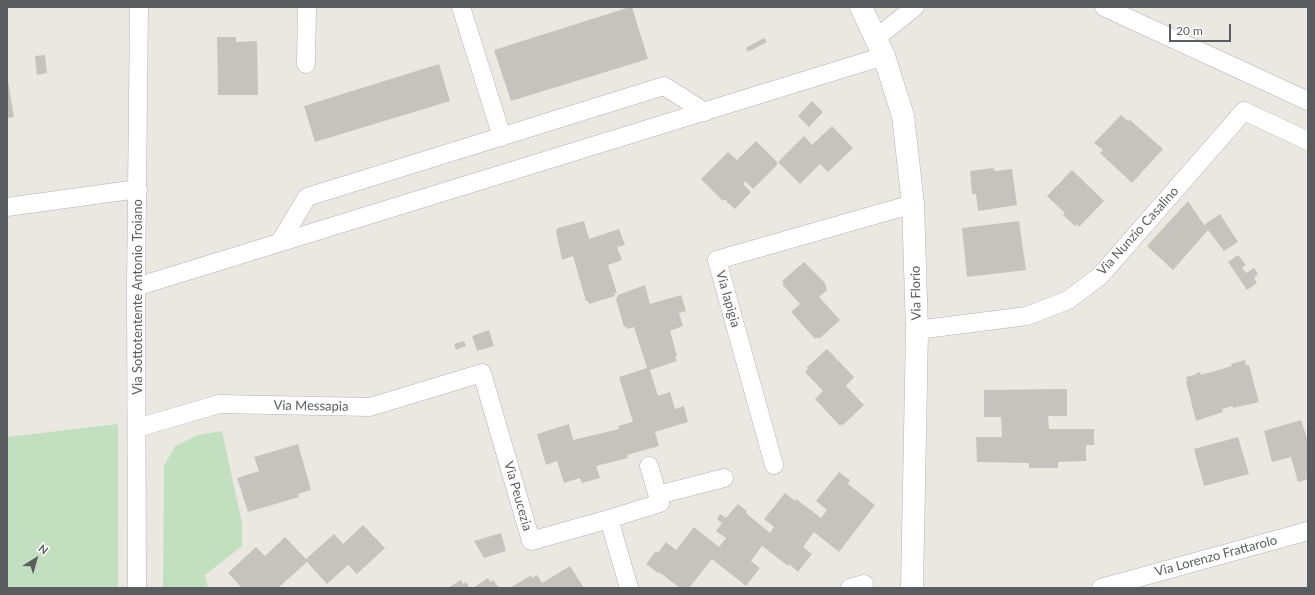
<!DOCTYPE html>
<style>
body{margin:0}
#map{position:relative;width:1315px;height:595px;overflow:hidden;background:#ebe8e1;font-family:Lato,sans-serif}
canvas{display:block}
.frame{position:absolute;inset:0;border:8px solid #5a5d60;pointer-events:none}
.north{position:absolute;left:16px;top:539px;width:40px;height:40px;-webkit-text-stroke:3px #fff;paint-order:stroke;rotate:37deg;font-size:11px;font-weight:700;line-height:16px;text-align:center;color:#5a5d60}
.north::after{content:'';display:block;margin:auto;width:14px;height:18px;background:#5a5d60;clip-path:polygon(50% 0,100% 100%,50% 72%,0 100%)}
.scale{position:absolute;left:1169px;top:24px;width:62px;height:18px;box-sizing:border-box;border:2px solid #5a5d60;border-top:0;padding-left:5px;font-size:12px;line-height:14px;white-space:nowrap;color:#5a5d60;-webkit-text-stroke:3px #fff;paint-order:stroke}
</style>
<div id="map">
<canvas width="1315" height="595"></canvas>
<div class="frame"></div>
<div class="north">N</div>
<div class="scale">20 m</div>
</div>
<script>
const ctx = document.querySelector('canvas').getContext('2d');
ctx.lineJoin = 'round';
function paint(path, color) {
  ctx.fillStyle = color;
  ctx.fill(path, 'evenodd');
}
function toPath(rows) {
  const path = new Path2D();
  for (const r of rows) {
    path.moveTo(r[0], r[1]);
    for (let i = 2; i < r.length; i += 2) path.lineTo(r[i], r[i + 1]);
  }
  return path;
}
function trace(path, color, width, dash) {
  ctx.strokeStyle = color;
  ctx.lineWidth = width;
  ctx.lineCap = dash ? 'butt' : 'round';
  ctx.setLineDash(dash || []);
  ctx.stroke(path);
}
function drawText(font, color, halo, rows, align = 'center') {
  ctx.font = font + ' Lato,sans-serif';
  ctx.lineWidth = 3.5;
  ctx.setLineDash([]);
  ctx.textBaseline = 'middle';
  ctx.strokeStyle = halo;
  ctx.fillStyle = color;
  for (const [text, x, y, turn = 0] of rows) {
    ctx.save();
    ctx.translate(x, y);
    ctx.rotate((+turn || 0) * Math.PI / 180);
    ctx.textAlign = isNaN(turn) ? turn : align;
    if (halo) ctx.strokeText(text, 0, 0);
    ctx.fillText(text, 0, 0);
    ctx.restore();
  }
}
paint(toPath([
 [118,424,118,588,7,588,7,437],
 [222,431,242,523,242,546,205,575,208,588,163,588,164,466,175,446,198,435]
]), '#c2dfc0');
paint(toPath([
 [630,7,632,7,648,59,511,101,494,50],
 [217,37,236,37,236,42,257,41,258,95,218,95],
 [764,38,767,42,748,52,746,48],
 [45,55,47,73,37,75,35,56],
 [439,64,450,101,315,142,304,106],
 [7,75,14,117,7,118],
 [812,101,823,112,809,127,798,116],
 [1121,115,1128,121,1130,120,1163,149,1132,183,1100,153,1103,150,1094,143],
 [832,126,853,148,828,172,820,164,800,184,778,162,804,136,812,145],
 [756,141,777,162,777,165,753,189,745,181,743,184,751,192,735,209,726,201,727,200,722,200,701,179,728,152,737,160],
 [993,168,995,171,1012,169,1017,205,978,211,976,194,972,194,970,171],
 [1072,170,1104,201,1079,227,1077,224,1075,226,1063,215,1065,213,1047,196],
 [1188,201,1204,225,1220,214,1238,242,1224,251,1208,230,1173,270,1147,246],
 [584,221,589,239,619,229,625,245,617,247,622,260,608,265,617,293,614,293,615,296,589,304,588,301,586,301,573,256,562,260,556,231,558,228],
 [1019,221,1026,270,967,277,962,228],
 [1238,255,1246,265,1242,268,1246,273,1254,268,1258,274,1254,278,1257,283,1247,290,1228,262],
 [804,262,825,283,827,290,819,297,840,320,819,339,818,337,815,339,791,312,800,304,782,284,784,283,782,281],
 [645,285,650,304,681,295,686,311,679,313,683,326,670,331,677,356,675,357,677,361,650,370,658,396,670,392,675,409,684,406,688,422,655,432,659,446,627,455,628,458,596,466,600,478,582,483,580,478,564,483,557,461,546,465,537,434,569,424,573,440,619,429,618,426,633,422,619,377,647,368,634,327,627,329,626,326,624,327,616,299,618,295],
 [489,330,494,346,477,351,472,336],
 [464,341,466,346,456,350,454,344],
 [827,349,854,377,846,386,864,405,843,425,842,424,840,426,815,399,823,391,805,372,808,369,806,368],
 [1245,360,1246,365,1249,365,1259,402,1233,408,1233,406,1222,409,1223,412,1196,421,1186,382,1187,381,1186,377,1197,374,1196,373,1200,372,1201,375,1232,366,1231,364],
 [1067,389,1067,416,1048,416,1049,429,1094,429,1094,445,1086,445,1086,461,1058,462,1058,468,1029,468,1029,463,977,462,976,437,1002,437,1001,417,984,417,984,390],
 [1301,420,1308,441,1308,479,1298,482,1291,457,1272,462,1264,431],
 [1238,437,1249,474,1204,486,1194,449],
 [298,444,311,490,298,494,299,497,248,512,237,478,259,471,254,457],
 [839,472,850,480,848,484,875,505,839,552,814,532,803,547,812,554,798,572,789,564,788,566,762,546,751,561,760,568,746,586,712,559,689,588,680,588,659,572,658,573,646,564,656,551,658,553,666,542,676,550,694,527,719,547,726,538,716,531,722,523,717,519,720,514,726,518,738,504,747,511,746,513,770,533,774,527,764,519,785,493,795,501,796,499,821,518,827,510,816,501],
 [363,525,385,548,357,574,348,565,327,584,307,562,278,588,242,588,228,573,256,547,265,556,285,537,306,559,334,534,343,544],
 [501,533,506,551,484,558,474,541],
 [570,566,584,588,510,588,531,575,532,578,537,575,542,583],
 [488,578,490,582,493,580,499,588,473,588],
 [461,580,463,584,466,582,470,588,448,588]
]), '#c6c3be');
const street = toPath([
 [461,7,502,137],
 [1104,7,1308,101],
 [876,38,915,7],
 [306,64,307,7],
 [7,207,138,189],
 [280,242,307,197,664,86,705,112],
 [136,287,884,56],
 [917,330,1027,316,1068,300,1100,276,1244,111,1308,141],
 [137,428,219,404,370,407,482,373,531,541,609,519,629,588],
 [774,465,717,260,913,204],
 [658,495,724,478],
 [609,519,660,503,649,466],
 [137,588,136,287,139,7],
 [850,588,864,584],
 [1101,588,1308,531]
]);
const secondary = toPath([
 [861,7,884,56,903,116,913,204,917,330,912,588]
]);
trace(street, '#afb2b5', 19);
trace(secondary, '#b1b4b7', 23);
trace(street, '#fff', 18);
trace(secondary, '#fff', 22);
drawText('13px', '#5a5d60', '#fff', [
 ["Via Nunzio Casalino",1138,231,-48],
 ["Via Florio",916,293,-91],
 ["Via Sottotentente Antonio Troiano",138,297,-90],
 ["Via Iapigia",728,299,74],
 ["Via Messapia",311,406,1],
 ["Via Peucezia",518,496,74],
 ["Via Lorenzo Frattarolo",1216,556,-15]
]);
</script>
